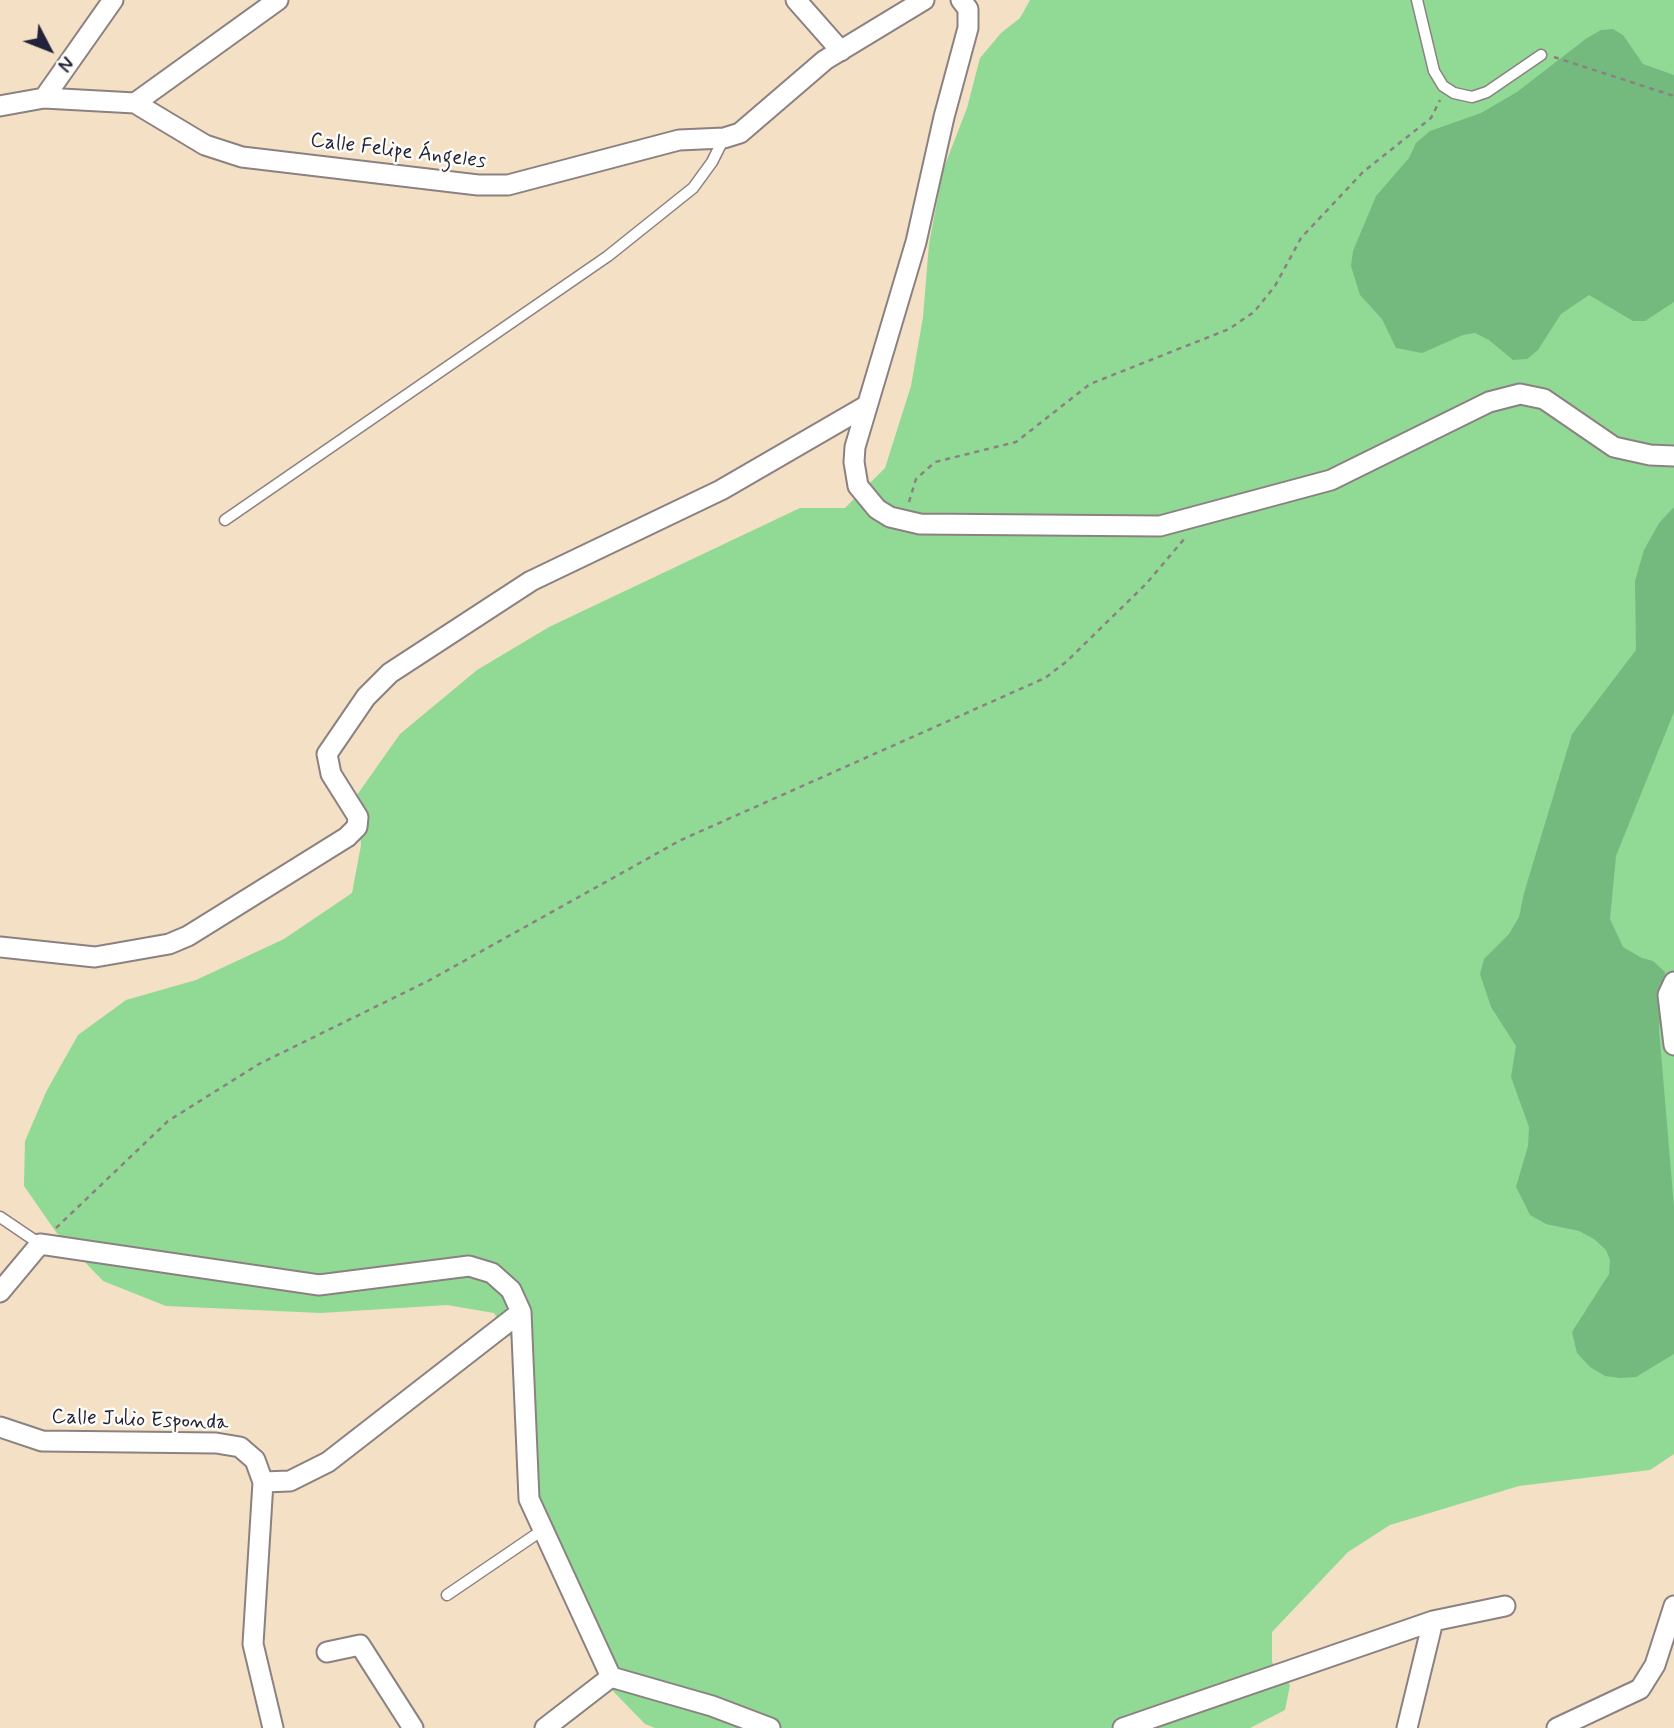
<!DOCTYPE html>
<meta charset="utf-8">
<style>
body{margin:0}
#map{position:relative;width:1674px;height:1728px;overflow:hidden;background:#f4e0c5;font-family:Mynerve,sans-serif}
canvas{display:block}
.north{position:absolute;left:14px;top:14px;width:70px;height:70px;-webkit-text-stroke:5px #fdfcf7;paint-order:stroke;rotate:132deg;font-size:19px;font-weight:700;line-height:28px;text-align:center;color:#22223b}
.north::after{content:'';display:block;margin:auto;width:24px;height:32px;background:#22223b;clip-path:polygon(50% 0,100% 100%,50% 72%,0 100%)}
</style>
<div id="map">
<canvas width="1674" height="1728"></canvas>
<div class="north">N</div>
</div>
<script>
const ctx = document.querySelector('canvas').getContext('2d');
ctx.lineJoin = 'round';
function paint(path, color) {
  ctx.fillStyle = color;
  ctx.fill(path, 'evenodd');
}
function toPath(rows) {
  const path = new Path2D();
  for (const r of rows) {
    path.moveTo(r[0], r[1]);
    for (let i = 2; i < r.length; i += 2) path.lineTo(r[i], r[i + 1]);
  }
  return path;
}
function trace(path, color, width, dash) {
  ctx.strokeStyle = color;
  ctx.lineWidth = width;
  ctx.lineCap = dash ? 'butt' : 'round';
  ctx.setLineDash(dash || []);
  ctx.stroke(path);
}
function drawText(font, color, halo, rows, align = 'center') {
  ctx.font = font + ' Mynerve,sans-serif';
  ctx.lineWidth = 5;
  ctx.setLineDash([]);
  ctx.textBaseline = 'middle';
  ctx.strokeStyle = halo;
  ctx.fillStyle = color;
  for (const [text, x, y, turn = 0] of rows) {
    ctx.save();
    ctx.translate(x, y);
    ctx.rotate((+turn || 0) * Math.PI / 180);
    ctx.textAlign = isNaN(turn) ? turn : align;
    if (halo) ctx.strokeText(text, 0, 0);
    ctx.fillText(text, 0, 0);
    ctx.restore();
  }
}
paint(toPath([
 [1030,0,1674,0,1674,1454,1650,1470,1519,1486,1390,1525,1348,1552,1272,1632,1272,1662,1290,1685,1285,1710,1250,1728,655,1728,645,1724,611,1689,538,1529,516,1345,494,1313,447,1305,321,1313,166,1306,103,1281,56,1232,24,1186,25,1141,47,1090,78,1035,126,1000,196,980,284,939,352,893,361,845,357,795,400,734,477,670,549,627,800,508,845,508,885,468,911,386,923,317,929,244,943,170,967,108,980,58,1001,33,1020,18]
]), '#90da96');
paint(toPath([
 [1613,29,1623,35,1643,64,1674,75,1674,302,1645,321,1633,321,1589,295,1561,314,1538,350,1527,359,1513,360,1489,340,1475,333,1463,335,1422,353,1396,348,1382,319,1360,295,1351,266,1353,251,1376,196,1409,158,1416,143,1430,131,1481,113,1517,92,1587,38,1601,30],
 [1674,507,1674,712,1616,856,1610,919,1623,947,1642,958,1653,961,1665,972,1659,1029,1674,1207,1674,1354,1636,1377,1620,1378,1605,1376,1590,1367,1577,1353,1572,1332,1609,1274,1610,1260,1606,1250,1594,1239,1579,1231,1546,1224,1530,1215,1516,1187,1528,1146,1529,1127,1511,1077,1516,1046,1491,1007,1480,974,1484,959,1509,934,1519,917,1524,893,1572,734,1636,650,1635,581,1644,550,1659,523]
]), '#74ba7f');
const service = toPath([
 [1417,0,1434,71,1443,86,1454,93,1472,97,1487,92,1541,55],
 [225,520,608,256,693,188,712,162,724,138],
 [0,1217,40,1244],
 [447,1595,544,1529]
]);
const minor = toPath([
 [796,0,841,51],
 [961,0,968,9,968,28,944,117,916,242,855,447,854,462,858,486,877,509,890,517,920,524,1160,526,1331,480,1489,402,1520,394,1544,399,1614,447,1650,455,1674,456],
 [44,98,113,0],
 [135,103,278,0],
 [0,106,44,98,135,103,205,145,242,157,478,185,508,185,679,140,724,138,740,133,825,60,924,0],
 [0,947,95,957,169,944,188,936,347,837,357,827,358,817,331,774,327,754,366,697,390,673,531,581,721,490,866,406],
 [1674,982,1668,995,1674,1045],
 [0,1292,40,1244,319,1285,469,1266,492,1273,511,1290,521,1312,529,1499,611,1677],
 [0,1427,42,1441,216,1443,240,1447,255,1460,263,1482,253,1644,273,1728],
 [263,1482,290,1481,328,1462,521,1312],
 [1433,1621,1505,1606],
 [327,1652,360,1645,413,1728],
 [611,1677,712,1706,770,1728],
 [545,1728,611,1677],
 [1123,1728,1433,1621,1407,1728],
 [1557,1728,1640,1689,1655,1665,1674,1606]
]);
trace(service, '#8b8180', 13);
trace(minor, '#8b8180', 23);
trace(toPath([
 [1554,57,1674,96],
 [909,502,916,479,935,462,1016,442,1090,384,1229,329,1254,312,1275,286,1301,238,1363,172,1431,118,1440,100],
 [56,1228,168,1121,259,1064,428,981,681,840,1045,678,1066,662,1146,584,1185,538]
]), '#8b8180', 2.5, [5, 5]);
trace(service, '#fff', 10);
trace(minor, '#fff', 19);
drawText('21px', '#22223b', '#fdfcf7', [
 ["Calle Felipe Ángeles",398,152,7],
 ["Calle Julio Esponda",140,1421,2]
]);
</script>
